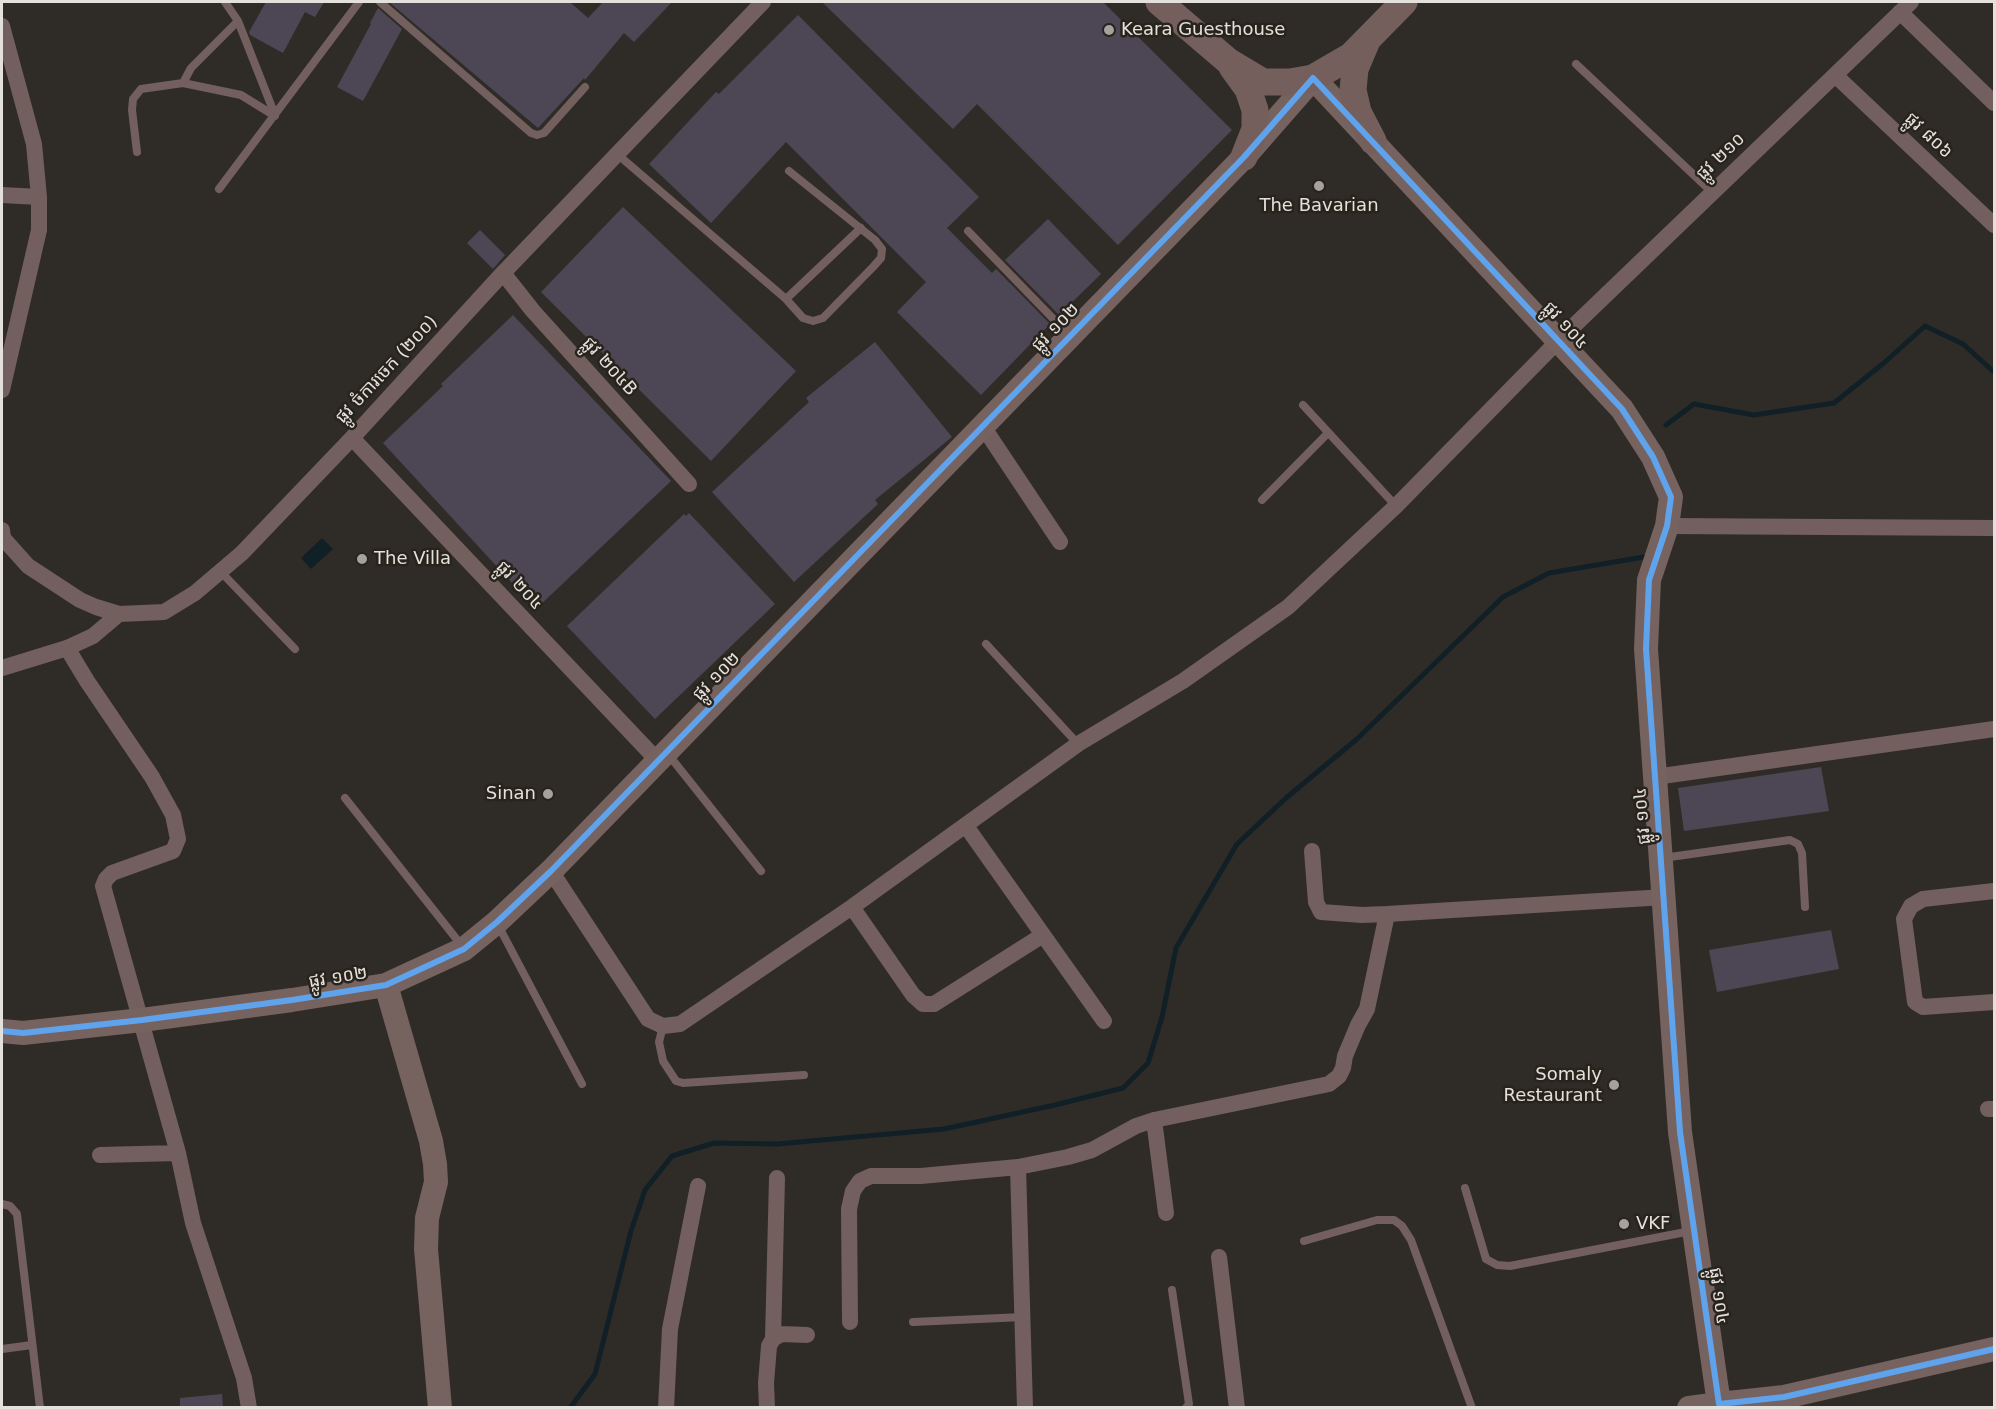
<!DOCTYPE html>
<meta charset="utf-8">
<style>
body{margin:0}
#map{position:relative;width:1996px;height:1409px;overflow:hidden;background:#2f2c28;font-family:"DejaVu Sans",sans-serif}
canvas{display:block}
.frame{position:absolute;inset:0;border:3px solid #e4e0dc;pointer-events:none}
</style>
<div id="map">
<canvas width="1996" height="1409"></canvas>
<div class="frame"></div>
</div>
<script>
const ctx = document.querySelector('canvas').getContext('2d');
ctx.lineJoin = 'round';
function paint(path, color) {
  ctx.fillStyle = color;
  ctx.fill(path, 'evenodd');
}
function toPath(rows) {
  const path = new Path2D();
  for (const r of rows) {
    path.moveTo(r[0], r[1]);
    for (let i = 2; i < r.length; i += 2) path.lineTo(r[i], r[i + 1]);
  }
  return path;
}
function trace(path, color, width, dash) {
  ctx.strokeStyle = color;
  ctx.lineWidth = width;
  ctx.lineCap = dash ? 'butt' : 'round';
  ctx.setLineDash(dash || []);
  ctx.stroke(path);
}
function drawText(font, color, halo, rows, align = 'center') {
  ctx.font = font + ' "DejaVu Sans","Noto Sans Khmer",sans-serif';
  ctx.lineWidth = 5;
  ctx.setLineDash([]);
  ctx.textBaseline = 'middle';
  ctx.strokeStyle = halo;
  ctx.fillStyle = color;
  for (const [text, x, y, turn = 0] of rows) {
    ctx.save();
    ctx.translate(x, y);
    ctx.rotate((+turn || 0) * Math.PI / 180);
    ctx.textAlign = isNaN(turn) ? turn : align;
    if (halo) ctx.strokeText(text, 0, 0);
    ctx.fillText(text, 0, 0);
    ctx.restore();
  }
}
paint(toPath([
 [322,538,333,549,311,569,301,558]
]), '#112026');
trace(toPath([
 [1666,425,1694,404,1754,415,1834,403,1885,362,1925,326,1963,344,1994,372],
 [570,1408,595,1374,631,1231,645,1190,672,1156,714,1143,777,1144,944,1129,1055,1105,1123,1088,1148,1063,1162,1017,1176,948,1237,844,1286,798,1357,739,1503,597,1549,573,1644,557]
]), '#112026', 5);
paint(toPath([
 [266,2,324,2,315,17,305,12,283,53,250,35,249,32],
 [389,2,570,2,588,18,603,2,672,2,634,42,624,33,585,80,584,78,538,128],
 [822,2,1103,2,1232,130,1118,245,977,104,953,129],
 [378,8,402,29,363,101,337,87,371,24,370,23],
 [798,15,979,197,947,228,992,273,996,269,1050,324,981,395,897,312,926,282,786,142,711,223,649,164,716,92,719,94],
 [623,207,796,371,711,461,541,292],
 [1048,219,1101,274,1059,315,1005,260],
 [480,230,505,255,493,269,467,243],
 [513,315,671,481,536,609,383,443,443,386,441,384],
 [875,342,952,437,875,500,878,504,794,582,712,492,809,402,806,398],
 [689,513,775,604,655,719,567,626,684,514,686,516],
 [1821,767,1829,811,1684,831,1678,788],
 [1831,930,1839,969,1717,992,1709,950],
 [222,1394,223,1407,180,1407,180,1398]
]), '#4d4755');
trace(toPath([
 [225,2,238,21,275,115],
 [380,2,531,133,537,135,544,133,585,87],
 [1576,64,1713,193],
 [183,83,191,68,238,21],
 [137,152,132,110,133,99,141,89,183,83,241,95,275,116],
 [617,154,786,299,861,228],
 [219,189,359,2],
 [968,231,1068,334],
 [786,299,803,318,813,321,823,318,873,267,881,258,882,249,875,240,789,171],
 [1303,405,1396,506],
 [1262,500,1328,433],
 [220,571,295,649],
 [986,644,1078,744],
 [668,754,761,871],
 [345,798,462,946],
 [1663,858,1790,840,1798,844,1802,853,1805,907],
 [498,925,582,1084],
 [663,1026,659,1042,663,1061,676,1081,683,1083,804,1075],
 [1465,1188,1486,1259,1497,1265,1510,1266,1691,1231],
 [2,1204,10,1206,17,1214,40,1408],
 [1304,1241,1377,1220,1394,1220,1402,1226,1411,1240,1472,1408],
 [1172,1290,1189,1404,1186,1408],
 [913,1322,1023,1317],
 [2,1349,32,1345]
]), '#73605e', 8);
trace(toPath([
 [1900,12,1994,103],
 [2,26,34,144,39,197,39,230,2,390],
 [1835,75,1994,225],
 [2,195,39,197],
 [503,273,533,311,689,484],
 [982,425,1060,542],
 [352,438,658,761],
 [1667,526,1994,528],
 [2,530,3,538,28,566,80,600,96,607,119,614,164,612,195,593,242,553,352,438,503,273,763,2],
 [67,648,87,681,152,777,173,815,178,839,173,851,112,873,106,879,103,886,178,1153,193,1223,244,1378,249,1408],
 [2,668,67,648,93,636,119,614],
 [1655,777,1994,729],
 [966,826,1104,1021],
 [1312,851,1316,902,1321,912,1362,915,1387,914],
 [551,871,648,1019,663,1026,680,1024,852,907,1078,744,1183,681,1288,607,1396,506,1558,341,1911,2],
 [1994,891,1923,899,1911,906,1904,919,1915,1002,1923,1007,1994,1002],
 [852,907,913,995,923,1004,934,1004,1043,935],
 [1988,1109,1994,1109],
 [1154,1120,1166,1213],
 [100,1155,178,1153],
 [1018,1167,1025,1408],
 [1219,1257,1237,1408],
 [850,1322,849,1209,853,1191,860,1181,871,1176,921,1176,1018,1167,1068,1157,1092,1150,1136,1126,1154,1120,1329,1084,1339,1076,1343,1068,1345,1056,1358,1025,1367,1009,1387,914,1665,897],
 [773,1339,777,1178],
 [666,1408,670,1329,698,1186],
 [767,1408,766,1383,769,1346,773,1339,781,1334,807,1335]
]), '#73605e', 16);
trace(toPath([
 [386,985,431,1141,435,1164,436,1182,427,1218,426,1249,440,1408],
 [2,1031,23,1033,142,1020,292,1000,386,985,464,949,497,922,551,871,1244,157,1313,78,1622,409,1653,457,1671,497,1667,526,1649,580,1646,649,1680,1132,1719,1404,1784,1397,1994,1349],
 [1689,1408,1719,1404]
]), '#76625f', 24);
trace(toPath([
 [1159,2,1228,61,1263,82,1290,82,1313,78,1351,56,1404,2],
 [1366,43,1355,69,1353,90,1358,112,1373,141],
 [1232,67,1248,89,1255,110,1255,129,1244,157]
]), '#745f5d', 27);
trace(toPath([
 [2,1031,23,1033,142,1020,292,1000,386,985,464,949,497,922,551,871,1244,157,1313,78,1622,409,1653,457,1671,497,1667,526,1649,580,1646,649,1680,1132,1719,1404,1784,1397,1994,1349]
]), '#60a3ed', 6);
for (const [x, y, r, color] of [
 [1109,30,6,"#a5a19d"],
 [1319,186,6,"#a5a19d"],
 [362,559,6,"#a5a19d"],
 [548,794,6,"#a5a19d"],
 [1614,1085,6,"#a5a19d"],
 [1624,1224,6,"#a5a19d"]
]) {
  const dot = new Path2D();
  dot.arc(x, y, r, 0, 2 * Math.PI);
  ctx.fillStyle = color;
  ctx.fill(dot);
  trace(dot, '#28231b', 2);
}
drawText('18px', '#e4e0dc', '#28231b', [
 ["Keara Guesthouse",1121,30],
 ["The Bavarian",1319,206,"center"],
 ["The Villa",374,559],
 ["Sinan",536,794,"right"],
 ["Somaly",1602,1075,"right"],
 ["Restaurant",1602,1096,"right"],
 ["VKF",1636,1224]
], 'left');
drawText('18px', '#e4e0dc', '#28231b', [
 ["ផ្លូវ ៨០៦",1928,136,43],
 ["ផ្លូវ ២១០",1721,157,-44],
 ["ផ្លូវ ១០៤",1565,326,47],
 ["ផ្លូវ ១០២",1056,328,-46],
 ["ផ្លូវ ២០៤B",609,367,48],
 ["ផ្លូវ ចំការចេក (២០០)",387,370,-47],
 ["ផ្លូវ ២០៤",519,586,47],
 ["ផ្លូវ ១០២",717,677,-46],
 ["ផ្លូវ ១០៤",1643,816,-95],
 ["ផ្លូវ ១០២",338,978,-9],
 ["ផ្លូវ ១០៤",1718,1296,82]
]);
</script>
